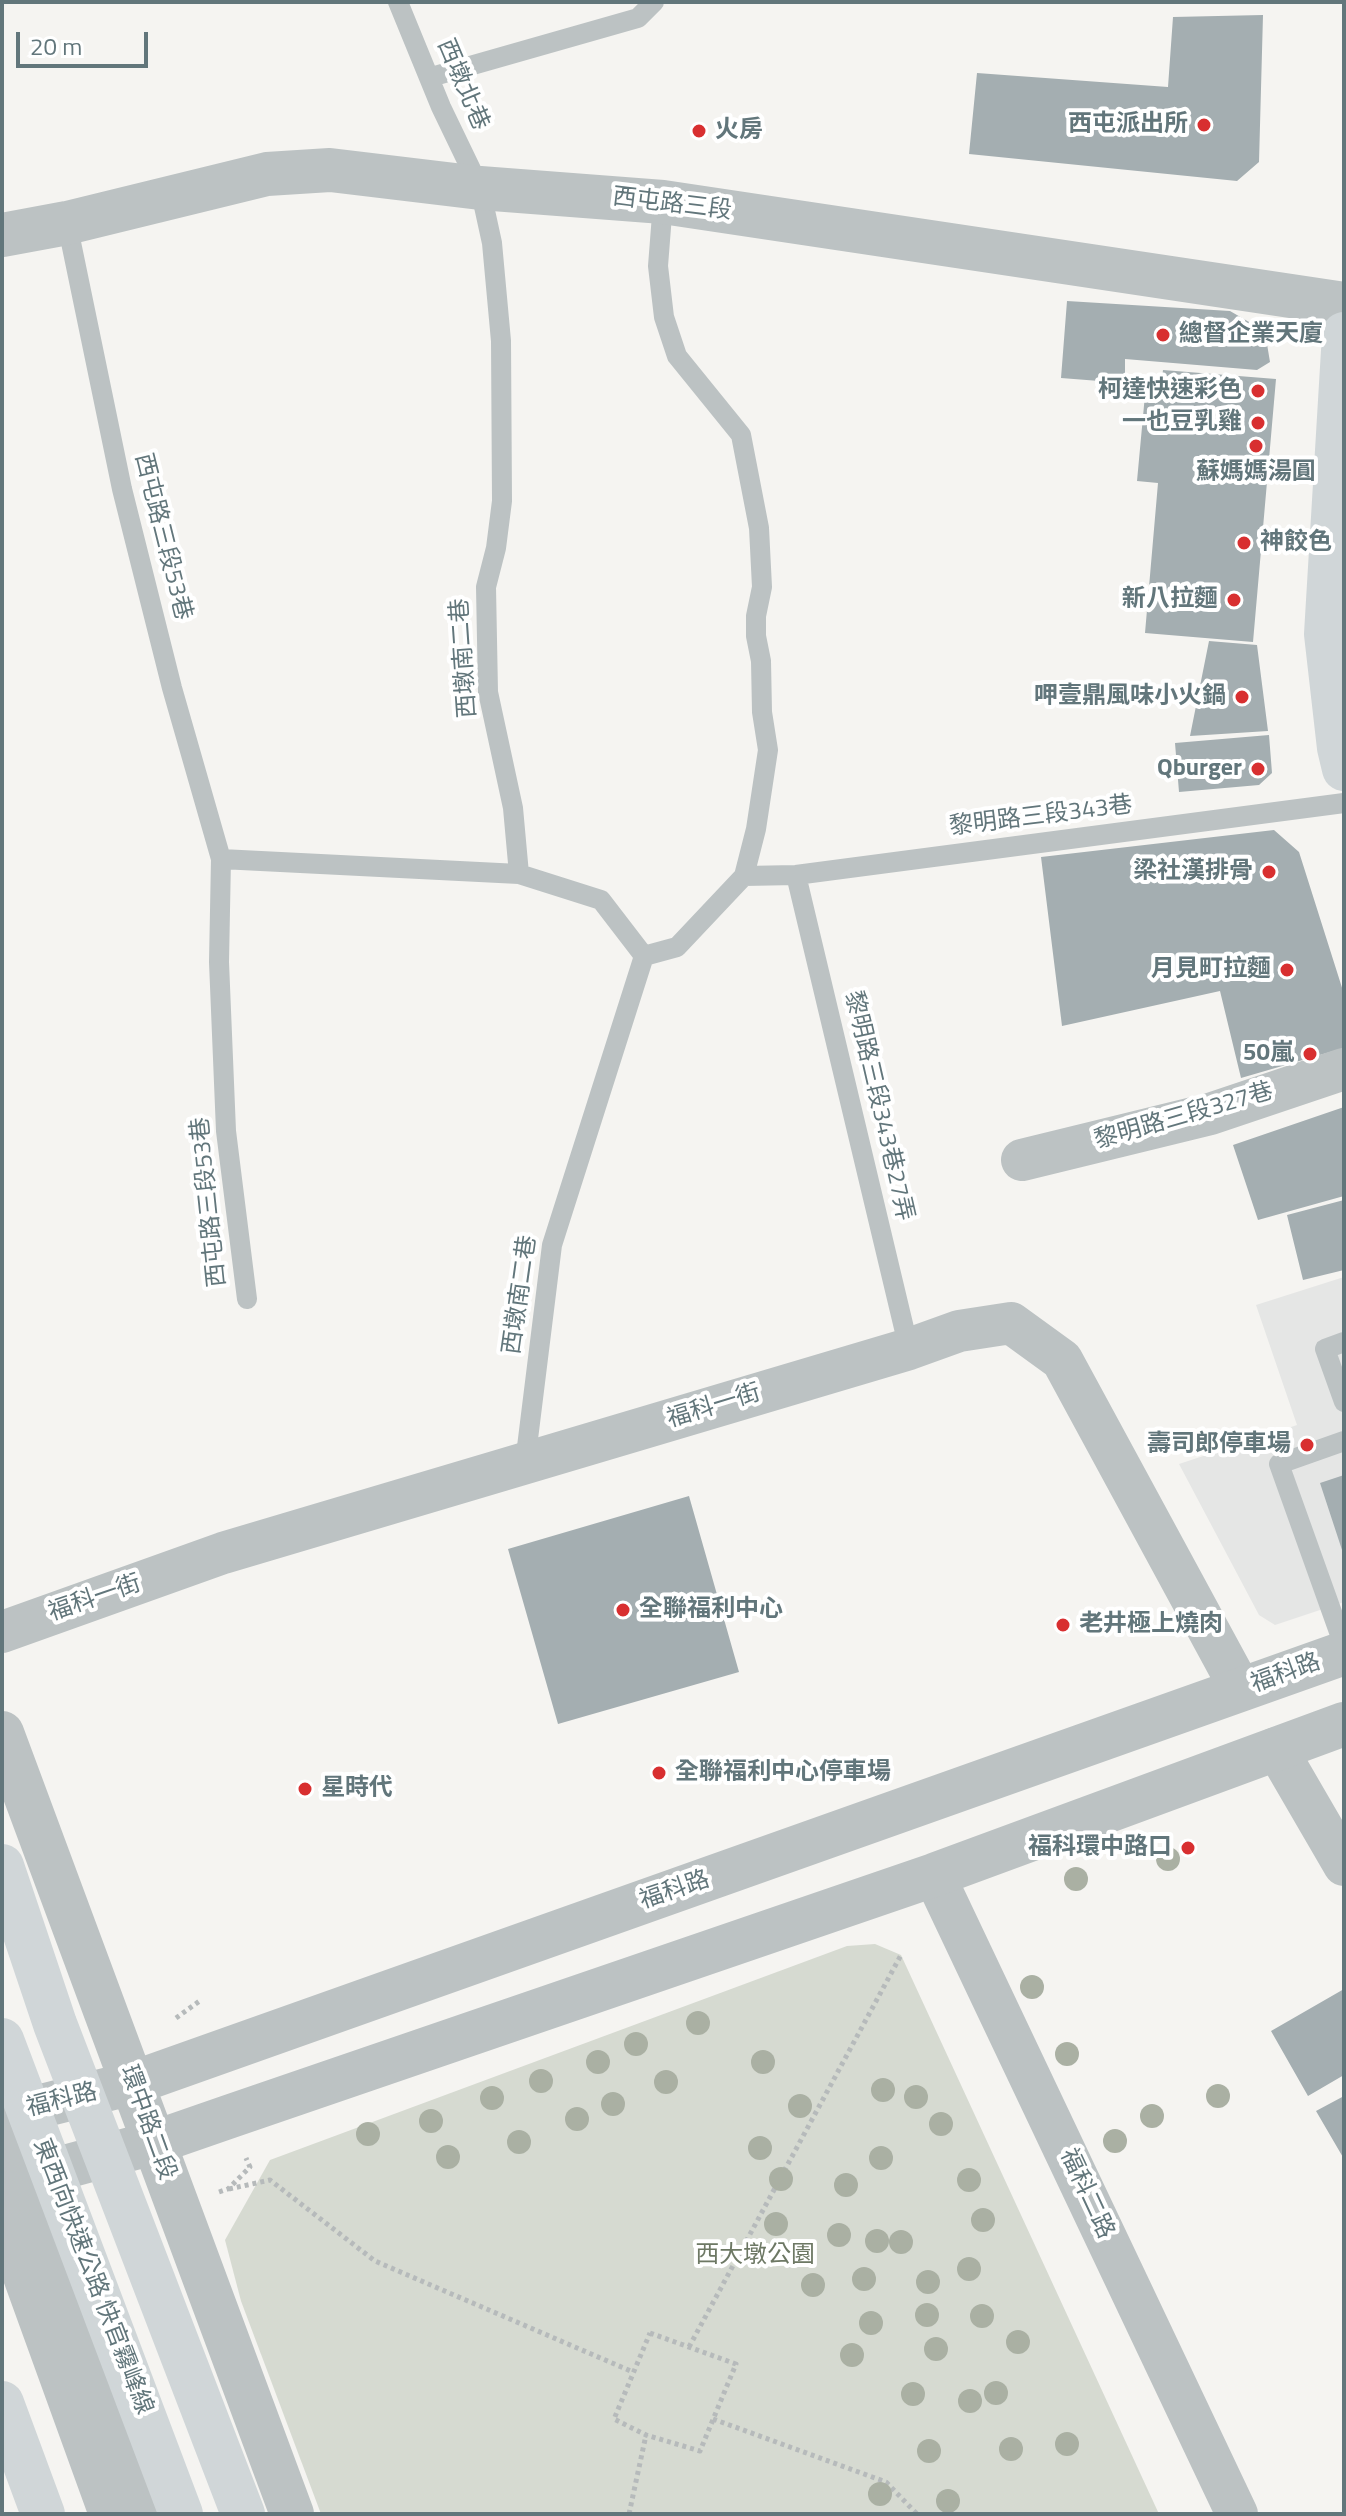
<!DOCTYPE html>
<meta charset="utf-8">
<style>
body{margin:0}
#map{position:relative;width:1346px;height:2516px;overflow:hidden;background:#f5f4f1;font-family:"Titillium Web",sans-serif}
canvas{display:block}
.frame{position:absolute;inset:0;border:4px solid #62767b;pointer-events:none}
.scale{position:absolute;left:16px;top:32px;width:132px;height:36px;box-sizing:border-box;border:4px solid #62767b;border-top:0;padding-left:10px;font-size:24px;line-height:28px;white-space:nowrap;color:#62767b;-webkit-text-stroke:6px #fff;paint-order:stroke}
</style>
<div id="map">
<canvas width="1346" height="2516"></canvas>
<div class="frame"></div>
<div class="scale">20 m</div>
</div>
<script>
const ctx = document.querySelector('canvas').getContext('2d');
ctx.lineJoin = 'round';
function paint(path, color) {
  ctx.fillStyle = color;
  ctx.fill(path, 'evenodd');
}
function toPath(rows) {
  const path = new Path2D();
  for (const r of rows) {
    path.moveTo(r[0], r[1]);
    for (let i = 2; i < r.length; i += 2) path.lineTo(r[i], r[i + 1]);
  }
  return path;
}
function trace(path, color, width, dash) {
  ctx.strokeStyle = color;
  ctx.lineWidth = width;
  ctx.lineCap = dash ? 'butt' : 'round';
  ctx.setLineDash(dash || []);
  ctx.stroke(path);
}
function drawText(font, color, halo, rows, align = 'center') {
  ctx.font = font + ' "Titillium Web","Noto Sans TC",sans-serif';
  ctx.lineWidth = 8;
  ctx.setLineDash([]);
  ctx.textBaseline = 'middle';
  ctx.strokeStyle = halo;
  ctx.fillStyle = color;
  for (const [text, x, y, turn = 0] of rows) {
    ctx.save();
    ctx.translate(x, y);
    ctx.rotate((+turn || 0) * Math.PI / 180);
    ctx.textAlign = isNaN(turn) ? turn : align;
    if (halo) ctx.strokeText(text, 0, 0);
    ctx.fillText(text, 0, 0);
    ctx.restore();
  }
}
paint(toPath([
 [1344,1277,1344,1602,1275,1625,1259,1615,1179,1464,1297,1425,1256,1305]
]), '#e5e6e5');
paint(toPath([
 [875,1944,901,1955,1159,2514,321,2514,241,2301,225,2240,270,2160,847,1946]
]), '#d6dad1');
paint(toPath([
 [1263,15,1259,162,1237,181,969,154,977,73,1168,87,1173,17],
 [1067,301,1230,311,1256,326,1267,344,1270,362,1257,370,1125,359,1125,383,1061,378],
 [1163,370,1276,379,1253,642,1145,633,1158,483,1137,481,1146,384,1161,385],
 [1209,641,1257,645,1268,731,1190,736],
 [1269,735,1272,773,1259,785,1179,792,1175,743],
 [1274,830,1299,852,1344,994,1344,1048,1241,1078,1220,991,1062,1026,1041,857],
 [1344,1107,1344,1196,1258,1220,1233,1145],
 [1344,1200,1344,1270,1303,1280,1287,1215],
 [1344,1475,1344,1553,1343,1553,1320,1483],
 [689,1496,739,1672,558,1724,508,1549],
 [1344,1989,1344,2075,1308,2096,1271,2031],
 [1344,2096,1344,2159,1316,2111]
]), '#a4aeb1');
trace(toPath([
 [176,2018,201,2000],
 [229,2189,270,2180,375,2261,633,2372],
 [219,2192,228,2189,250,2167,246,2158],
 [650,2333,736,2364,700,2451,646,2435,614,2419,650,2333],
 [689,2347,901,1955],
 [713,2419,886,2482,917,2514],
 [629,2514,646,2435]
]), '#b6babb', 5, [4, 4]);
trace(toPath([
 [398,2,441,107,480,188,492,243,501,341,502,501,496,548,486,587,488,692,513,808,519,874],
 [431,77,638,18,654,2],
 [67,223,122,489,172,688,221,859,219,962,226,1131,247,1299],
 [221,859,519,874,601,900,644,956,677,947,744,876,756,829,768,750,762,712,761,661,756,636,756,616,762,587,759,528,741,435,677,356,664,317,658,266,663,202],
 [796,875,909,1349],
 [744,876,796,875,1344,803],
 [1344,1342,1325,1349,1344,1402],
 [1344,1441,1279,1464,1344,1646],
 [525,1463,552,1245,644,956]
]), '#bcc2c3', 20);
trace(toPath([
 [1022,1160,1210,1114,1344,1069],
 [2,1632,223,1553,909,1349,959,1331,1011,1323,1062,1360,1241,1690],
 [1276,1748,1344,1865],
 [934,1875,1237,2514]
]), '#bcc2c3', 42);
trace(toPath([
 [2,235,67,223,267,174,330,170,480,188,663,202,1344,304],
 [2,1733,292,2514],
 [2,2106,30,2176,147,2514],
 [2,2116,133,2083,1344,1653],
 [2,2184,153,2143,228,2117,934,1875,1344,1724],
 [2,2213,111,2514]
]), '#bcc2c3', 44);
trace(toPath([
 [1344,334,1326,634,1339,748,1344,769]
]), '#d0d6d8', 44);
trace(toPath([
 [2,1866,55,2024,243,2514],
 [2,2040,181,2514],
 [2,2403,43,2514]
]), '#d0d6d8', 44);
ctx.fillStyle = '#aab0a3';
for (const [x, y] of [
 [1168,1859],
 [1076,1879],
 [1032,1987],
 [698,2023],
 [636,2044],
 [1067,2054],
 [598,2062],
 [763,2062],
 [541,2081],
 [666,2082],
 [883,2090],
 [1218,2096],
 [916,2097],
 [492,2098],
 [613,2104],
 [800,2106],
 [1152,2116],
 [577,2119],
 [431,2121],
 [941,2124],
 [368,2134],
 [1115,2141],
 [519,2142],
 [760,2148],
 [448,2157],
 [881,2158],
 [781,2179],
 [969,2180],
 [846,2185],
 [983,2220],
 [776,2224],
 [839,2235],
 [877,2241],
 [901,2242],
 [969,2269],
 [864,2279],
 [928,2282],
 [813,2285],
 [927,2315],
 [982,2316],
 [871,2323],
 [1018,2342],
 [936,2349],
 [852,2355],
 [996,2393],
 [913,2394],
 [970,2401],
 [1067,2444],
 [1011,2449],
 [929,2451],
 [880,2494],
 [948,2501]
]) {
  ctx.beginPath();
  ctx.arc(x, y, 12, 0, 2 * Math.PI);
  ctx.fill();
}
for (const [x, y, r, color] of [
 [1204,125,8,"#d82f30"],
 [699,131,8,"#d82f30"],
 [1163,335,8,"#d82f30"],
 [1258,391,8,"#d82f30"],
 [1258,423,8,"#d82f30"],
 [1256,446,8,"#d82f30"],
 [1244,543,8,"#d82f30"],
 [1234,600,8,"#d82f30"],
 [1242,697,8,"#d82f30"],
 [1258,769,8,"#d82f30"],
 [1269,872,8,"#d82f30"],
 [1287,970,8,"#d82f30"],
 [1310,1054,8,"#d82f30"],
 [1307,1445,8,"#d82f30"],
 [623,1610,8,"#d82f30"],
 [1063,1625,8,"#d82f30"],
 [659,1773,8,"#d82f30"],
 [305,1789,8,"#d82f30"],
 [1188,1848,8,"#d82f30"]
]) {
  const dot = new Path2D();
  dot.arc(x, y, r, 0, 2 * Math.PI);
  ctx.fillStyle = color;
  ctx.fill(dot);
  trace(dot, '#fff', 3);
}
drawText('24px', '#62767b', '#fff', [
 ["西墩北巷",462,85,67],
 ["西屯路三段",672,205,7],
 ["西屯路三段53巷",162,537,76],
 ["西墩南二巷",465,658,-94],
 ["黎明路三段343巷",1041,817,-7],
 ["黎明路三段343巷27弄",878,1106,77],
 ["黎明路三段327巷",1184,1117,-16],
 ["西屯路三段53巷",210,1202,-96],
 ["西墩南二巷",521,1295,-82],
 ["福科一街",714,1407,-17],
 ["福科一街",95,1599,-19],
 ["福科路",1286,1674,-20],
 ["福科路",675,1891,-19],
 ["福科路",62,2101,-14],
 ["環中路二段",147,2123,70],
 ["福科二路",1086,2194,65],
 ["東西向快速公路 快官霧峰線",92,2277,69]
]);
drawText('bold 24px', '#62767b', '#fff', [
 ["西屯派出所",1188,125],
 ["火房",715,131,"left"],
 ["總督企業天廈",1179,335,"left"],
 ["柯達快速彩色",1242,391],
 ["一也豆乳雞",1242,423],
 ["蘇媽媽湯圓",1256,473,"center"],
 ["神餃色",1260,543,"left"],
 ["新八拉麵",1218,600],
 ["呷壹鼎風味小火鍋",1226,697],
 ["Qburger",1242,769],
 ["梁社漢排骨",1253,872],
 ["月見町拉麵",1271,970],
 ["50嵐",1294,1054],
 ["壽司郎停車場",1291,1445],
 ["全聯福利中心",639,1610,"left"],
 ["老井極上燒肉",1079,1625,"left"],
 ["全聯福利中心停車場",675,1773,"left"],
 ["星時代",321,1789,"left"],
 ["福科環中路口",1172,1848]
], 'right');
drawText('24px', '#6d7864', '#fff', [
 ["西大墩公園",755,2256]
]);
</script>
